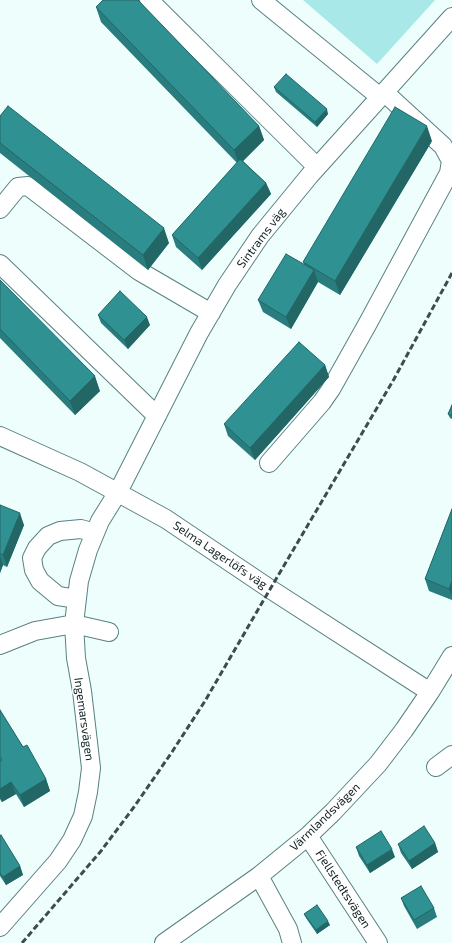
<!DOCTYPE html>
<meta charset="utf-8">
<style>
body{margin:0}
canvas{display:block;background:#edfefd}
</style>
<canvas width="452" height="943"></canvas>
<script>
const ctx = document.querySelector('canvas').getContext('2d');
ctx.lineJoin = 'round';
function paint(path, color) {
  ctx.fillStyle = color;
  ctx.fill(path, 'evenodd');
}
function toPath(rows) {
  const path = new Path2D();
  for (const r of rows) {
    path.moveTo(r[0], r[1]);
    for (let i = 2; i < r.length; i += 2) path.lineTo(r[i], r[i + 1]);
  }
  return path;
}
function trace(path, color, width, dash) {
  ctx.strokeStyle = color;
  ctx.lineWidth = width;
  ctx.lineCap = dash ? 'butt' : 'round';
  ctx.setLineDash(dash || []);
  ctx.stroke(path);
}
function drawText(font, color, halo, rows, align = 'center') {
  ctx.font = font + ' "Exo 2",sans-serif';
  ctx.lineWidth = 3;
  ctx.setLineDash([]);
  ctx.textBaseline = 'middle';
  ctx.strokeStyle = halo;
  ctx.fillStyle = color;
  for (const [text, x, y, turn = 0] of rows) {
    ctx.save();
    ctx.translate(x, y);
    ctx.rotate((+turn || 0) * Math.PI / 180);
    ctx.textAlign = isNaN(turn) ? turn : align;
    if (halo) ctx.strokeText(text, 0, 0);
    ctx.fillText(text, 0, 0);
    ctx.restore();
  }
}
paint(toPath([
 [303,0,435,0,377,64]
]), '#a8e8e8');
const minor = toPath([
 [149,0,317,167],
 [261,0,380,97],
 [0,209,18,187,28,186,139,271,211,313],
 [0,264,157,416],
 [0,436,80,472,166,519,270,589,430,692],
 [269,463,322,402,331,389,368,323,449,173,451,161,443,146,384,92],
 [77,599,58,596,40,581,34,570,32,558,37,548,48,536,60,531,81,529,95,533],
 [0,645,35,631,74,624,109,632],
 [436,767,452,755],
 [308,836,378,943],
 [259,876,288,929,292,943],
 [0,927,58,861,72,840,83,816,88,792,91,768,82,691,76,658,74,624,79,581,88,550,100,521,118,492,199,333,227,285,260,236,310,175,452,17],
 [164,943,259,876,308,836,333,812,378,764,404,730,430,692,452,656]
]);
trace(minor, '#598181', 20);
trace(minor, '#fff', 18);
trace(toPath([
 [22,943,101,851,134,807,172,752,205,701,259,608,394,379,452,273]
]), '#3c4d4d', 3, [6, 3]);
paint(toPath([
 [96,7,259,126,264,140,243,161,266,183,271,194,202,270,176,247,172,235,237,163,101,22],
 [274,87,328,114,317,127,276,92],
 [0,116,169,243,148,270,0,153],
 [432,141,340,295,318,282,291,329,263,312,258,300,304,264,303,262],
 [0,280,100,391,75,415,0,338],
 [98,315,150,325,128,349,101,323],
 [325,365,329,377,255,460,228,436,224,424],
 [452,405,452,419,450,418,448,414],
 [0,505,24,525,7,567,3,565,0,573],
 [452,509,452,600,429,591,425,579],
 [0,710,23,747,46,779,50,791,24,807,16,794,2,802,0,799],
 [0,836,20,866,23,875,6,885,0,876],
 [435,843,438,852,412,869,401,853,398,844],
 [356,847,395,857,370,873,359,856],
 [401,898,434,908,437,917,417,929,404,906],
 [304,914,330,925,317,934,306,918]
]), '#297d7e');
paint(toPath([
 [327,109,328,114,317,127,315,122],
 [259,126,264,140,239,165,234,150],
 [427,126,432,141,340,295,335,281],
 [266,183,271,194,202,270,198,258],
 [164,228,169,243,148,270,143,255],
 [314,270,318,282,291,329,286,317],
 [147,317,150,325,128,349,124,340],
 [325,365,329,377,255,460,250,448],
 [95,376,100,391,75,415,70,401],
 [20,513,24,525,7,567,3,555],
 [0,556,3,565,0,573],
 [452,581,452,596,449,589],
 [46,779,50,791,24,807,20,795],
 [11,782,16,794,2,802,0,797,0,789],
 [435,843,438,852,412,869,409,861],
 [392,849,395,857,370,873,367,865],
 [20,866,23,875,6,885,3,877],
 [328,921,330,925,317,934,316,930]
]), '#266');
const building = toPath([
 [103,0,138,0,259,126,234,150,96,7,103,0],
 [286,74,327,109,315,122,274,87,286,74],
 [8,106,164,228,143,255,0,143,0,116,8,106],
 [395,107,427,126,335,281,303,262,395,107],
 [240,159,266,183,198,258,172,235,240,159],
 [286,254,314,270,286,317,258,300,286,254],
 [0,280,95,376,70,401,0,329,0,280],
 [120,291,147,317,124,340,98,315,120,291],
 [299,342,325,365,250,448,224,424,299,342],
 [452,405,452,416,448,414,452,405],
 [0,505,20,513,3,555,0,554,0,505],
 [452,509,452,581,449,589,425,579,452,509],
 [0,710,23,747,27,745,46,779,20,795,11,782,0,789,0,762,2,760,0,757,0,710],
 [424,826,435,843,409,861,398,844,424,826],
 [381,831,392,849,367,865,356,847,381,831],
 [1,835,20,866,3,877,0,873,0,836,1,835],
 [421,886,434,908,414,920,401,898,421,886],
 [317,905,328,921,316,930,304,914,317,905]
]);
paint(building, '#309192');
trace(building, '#266', 1);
drawText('12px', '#102121', '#fff', [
 ["Sintrams väg",261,238,-53],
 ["Selma Lagerlöfs väg",220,555,34],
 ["Ingemarsvägen",84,719,82],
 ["Värmlandsvägen",325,817,-44],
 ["Fjellstedtsvägen",343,889,57]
]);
</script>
